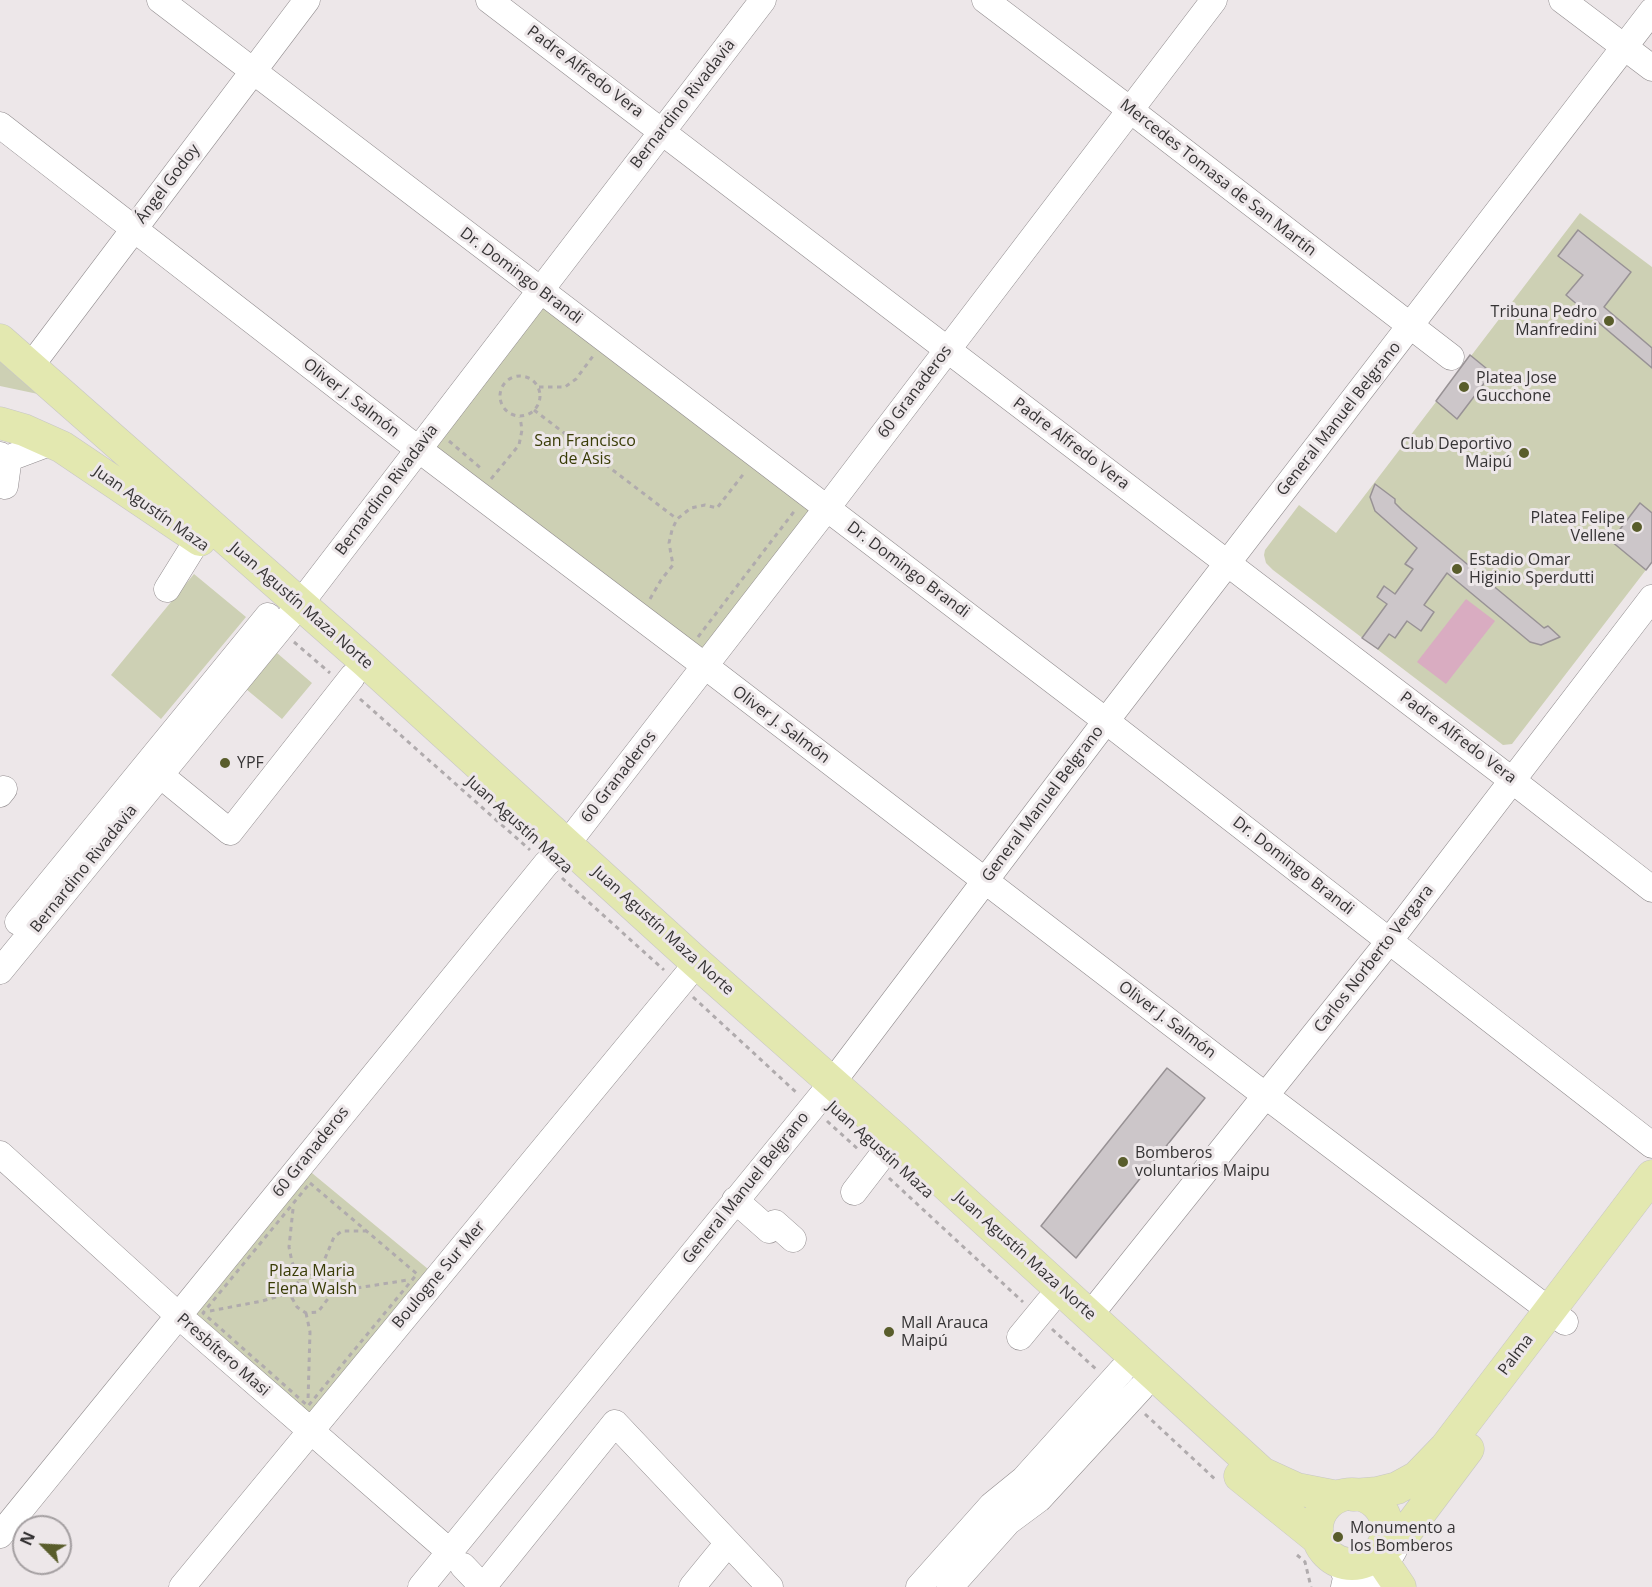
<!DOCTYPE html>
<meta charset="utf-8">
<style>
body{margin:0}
#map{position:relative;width:1652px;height:1587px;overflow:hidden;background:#ede7e9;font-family:"Open Sans",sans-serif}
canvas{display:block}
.north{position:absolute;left:12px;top:1515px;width:60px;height:60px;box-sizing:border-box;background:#ede7e9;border:2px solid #a49fa1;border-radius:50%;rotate:294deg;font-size:16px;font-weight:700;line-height:24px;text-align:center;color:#363435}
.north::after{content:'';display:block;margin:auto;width:21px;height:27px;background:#595d2b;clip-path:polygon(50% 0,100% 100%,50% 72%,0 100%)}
</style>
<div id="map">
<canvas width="1652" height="1587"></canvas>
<div class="north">N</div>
</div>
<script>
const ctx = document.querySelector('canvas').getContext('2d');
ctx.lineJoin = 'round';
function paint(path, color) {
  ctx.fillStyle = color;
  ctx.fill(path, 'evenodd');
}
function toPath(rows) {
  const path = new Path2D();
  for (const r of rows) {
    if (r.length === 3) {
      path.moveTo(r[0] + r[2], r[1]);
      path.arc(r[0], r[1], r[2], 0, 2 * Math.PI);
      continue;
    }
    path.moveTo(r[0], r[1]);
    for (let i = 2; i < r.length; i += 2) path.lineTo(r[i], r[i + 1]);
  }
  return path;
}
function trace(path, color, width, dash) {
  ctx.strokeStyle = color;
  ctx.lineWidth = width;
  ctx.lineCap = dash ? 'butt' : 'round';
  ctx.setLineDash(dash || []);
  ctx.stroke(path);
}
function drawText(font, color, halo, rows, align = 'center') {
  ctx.font = font + ' "Open Sans",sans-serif';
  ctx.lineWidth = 6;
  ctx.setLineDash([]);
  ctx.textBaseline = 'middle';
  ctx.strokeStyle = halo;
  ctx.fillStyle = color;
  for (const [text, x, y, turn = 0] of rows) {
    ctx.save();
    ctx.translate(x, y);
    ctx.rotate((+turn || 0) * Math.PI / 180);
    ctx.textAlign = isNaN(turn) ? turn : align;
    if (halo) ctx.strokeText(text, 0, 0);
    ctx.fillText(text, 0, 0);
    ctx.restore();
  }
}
paint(toPath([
 [1580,213,1652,267,1652,562,1512,744,1503,745,1273,570,1266,563,1264,555,1265,550,1299,505,1336,533],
 [540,290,827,508,705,666,418,449],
 [0,360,38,394,0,386],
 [194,574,246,617,161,719,111,675],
 [277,653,312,683,282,719,246,689],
 [301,1164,428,1269,301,1423,179,1316]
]), '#cdd0b4');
paint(toPath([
 [1466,599,1495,621,1446,684,1417,662]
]), '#d9acc1');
const building = toPath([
 [1578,230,1631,272,1604,307,1652,348,1652,368,1566,295,1583,275,1558,256,1578,230],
 [1470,355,1492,373,1457,419,1436,401,1470,355],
 [1375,484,1395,499,1395,503,1402,510,1544,628,1548,626,1560,637,1541,645,1530,642,1447,573,1424,605,1434,612,1421,631,1407,621,1395,638,1389,634,1378,649,1362,638,1387,604,1377,597,1384,586,1395,594,1413,569,1405,564,1417,548,1375,511,1370,497,1375,484],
 [1640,503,1652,513,1652,562,1646,570,1611,541,1640,503],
 [1167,1068,1205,1098,1076,1258,1041,1226,1167,1068]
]);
paint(building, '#ccc6c9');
trace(building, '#989295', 1.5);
const minor = toPath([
 [160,0,1106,721,1652,1145],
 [489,0,1513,781,1652,889],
 [985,0,1129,109,1451,357],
 [1562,0,1652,68],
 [0,125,405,439,705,666,1266,1096,1565,1322],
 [30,367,307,0],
 [0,455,8,464,5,486],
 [4,460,52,442],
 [167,589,198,539],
 [148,765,230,832,352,677],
 [0,794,4,789],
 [18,922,268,616],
 [0,971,300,604,763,0],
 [0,1154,179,1316,450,1552],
 [854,1192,884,1153],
 [735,1200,769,1230],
 [775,1223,793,1239],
 [1090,1315,1390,940,1652,598],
 [1020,1337,1048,1303],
 [0,1535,546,864,567,844,827,508,1214,0],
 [1341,1563,1346,1578,1344,1587],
 [463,1566,483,1587],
 [182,1587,697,963],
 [421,1587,832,1083,1106,721,1652,11],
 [483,1587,615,1423,770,1587],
 [692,1587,728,1543],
 [919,1587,992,1505,1024,1479,1122,1370],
 [950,1587,1008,1522,1039,1499,1141,1388],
 [1365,1587,1385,1565,1394,1550]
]);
const major = toPath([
 [0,340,365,661,697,963,896,1139,1262,1473,1297,1489,1338,1497],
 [0,423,24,430,62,447,200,540],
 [1240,1476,1318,1539],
 [1352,1529,35],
 [1353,1495,1377,1493,1397,1488,1417,1477,1446,1447,1652,1176],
 [1381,1549,1405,1533,1468,1449],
 [1377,1553,1400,1587]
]);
trace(minor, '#918c8e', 27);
trace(major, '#c7c6c6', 33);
trace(toPath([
 [520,396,20],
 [539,387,565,387,576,379,593,356],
 [534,410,677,519],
 [449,441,483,470],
 [491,479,519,445,522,430,520,417],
 [650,599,661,580,673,565,669,543,672,530,677,519,691,508,705,505,717,508,745,472],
 [698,637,796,509],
 [294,642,330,673],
 [360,699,530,850],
 [562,878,664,970],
 [693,997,798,1094],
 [827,1121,860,1151],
 [889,1178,1023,1302],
 [310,1183,417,1274,308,1406,203,1313,310,1183],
 [293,1209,289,1247,292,1262,300,1280],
 [312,1275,322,1277,329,1284,330,1296,318,1312,306,1313,297,1307,292,1298,293,1292,294,1287,300,1280,312,1275],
 [318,1275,334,1237,342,1231,366,1231],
 [330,1290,344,1290,408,1280],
 [210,1311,262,1301,293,1292],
 [306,1313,310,1332,308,1401],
 [1052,1329,1096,1369],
 [1145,1414,1217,1481],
 [1297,1555,1305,1562,1311,1587]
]), '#b0abad', 3, [4.5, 4.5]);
trace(minor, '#fff', 26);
trace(major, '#e3e8b0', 32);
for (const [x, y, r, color] of [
 [1609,321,6,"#595d2b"],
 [1464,387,6,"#595d2b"],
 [1524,453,6,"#595d2b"],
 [1637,527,6,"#595d2b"],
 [1457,569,6,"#595d2b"],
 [225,763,6,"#595d2b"],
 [1123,1162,6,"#595d2b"],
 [889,1332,6,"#595d2b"],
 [1338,1537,6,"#595d2b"]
]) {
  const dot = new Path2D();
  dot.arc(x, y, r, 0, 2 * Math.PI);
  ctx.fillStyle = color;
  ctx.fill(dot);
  trace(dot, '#ede7e9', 2);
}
drawText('16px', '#363435', '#ede7e9', [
 ["Padre Alfredo Vera",585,72,37],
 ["Bernardino Rivadavia",683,104,-52],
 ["Mercedes Tomasa de San Martín",1218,178,38],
 ["Ángel Godoy",168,184,-53],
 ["Dr. Domingo Brandi",521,276,37],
 ["60 Granaderos",915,392,-53],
 ["Oliver J. Salmón",351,398,38],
 ["General Manuel Belgrano",1339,419,-52],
 ["Padre Alfredo Vera",1071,444,37],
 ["Bernardino Rivadavia",387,490,-53],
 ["Juan Agustín Maza",151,509,35],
 ["Dr. Domingo Brandi",908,570,37],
 ["Juan Agustín Maza Norte",301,606,41],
 ["Oliver J. Salmón",781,725,37],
 ["Padre Alfredo Vera",1458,738,37],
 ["60 Granaderos",619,777,-52],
 ["General Manuel Belgrano",1043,804,-53],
 ["Juan Agustín Maza",519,825,42],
 ["Dr. Domingo Brandi",1293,866,38],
 ["Bernardino Rivadavia",84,869,-51],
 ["Juan Agustín Maza Norte",663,931,42],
 ["Carlos Norberto Vergara",1374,959,-52],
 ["Oliver J. Salmón",1167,1020,37],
 ["Juan Agustín Maza",880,1150,42],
 ["60 Granaderos",311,1152,-51],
 ["General Manuel Belgrano",746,1188,-51],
 ["Juan Agustín Maza Norte",1025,1256,42],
 ["Boulogne Sur Mer",439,1275,-50],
 ["Presbítero Masi",223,1355,41],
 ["Palma",1516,1355,-53]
]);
drawText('16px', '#363435', '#ede7e9', [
 ["Tribuna Pedro",1597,312,"right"],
 ["Manfredini",1597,330,"right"],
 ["Platea Jose",1476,378],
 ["Gucchone",1476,396],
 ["Club Deportivo",1512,444,"right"],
 ["Maipú",1512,462,"right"],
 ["Platea Felipe",1625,518,"right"],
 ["Vellene",1625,536,"right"],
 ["Estadio Omar",1469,560],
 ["Higinio Sperdutti",1469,578],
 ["YPF",237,763],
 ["Bomberos",1135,1153],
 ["voluntarios Maipu",1135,1171],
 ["Mall Arauca",901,1323],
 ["Maipú",901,1341],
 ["Monumento a",1350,1528],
 ["los Bomberos",1350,1546]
], 'left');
drawText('16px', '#393c06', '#ede7e9', [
 ["San Francisco",585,441],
 ["de Asis",585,459],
 ["Plaza Maria",312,1271],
 ["Elena Walsh",312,1289]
]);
</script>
